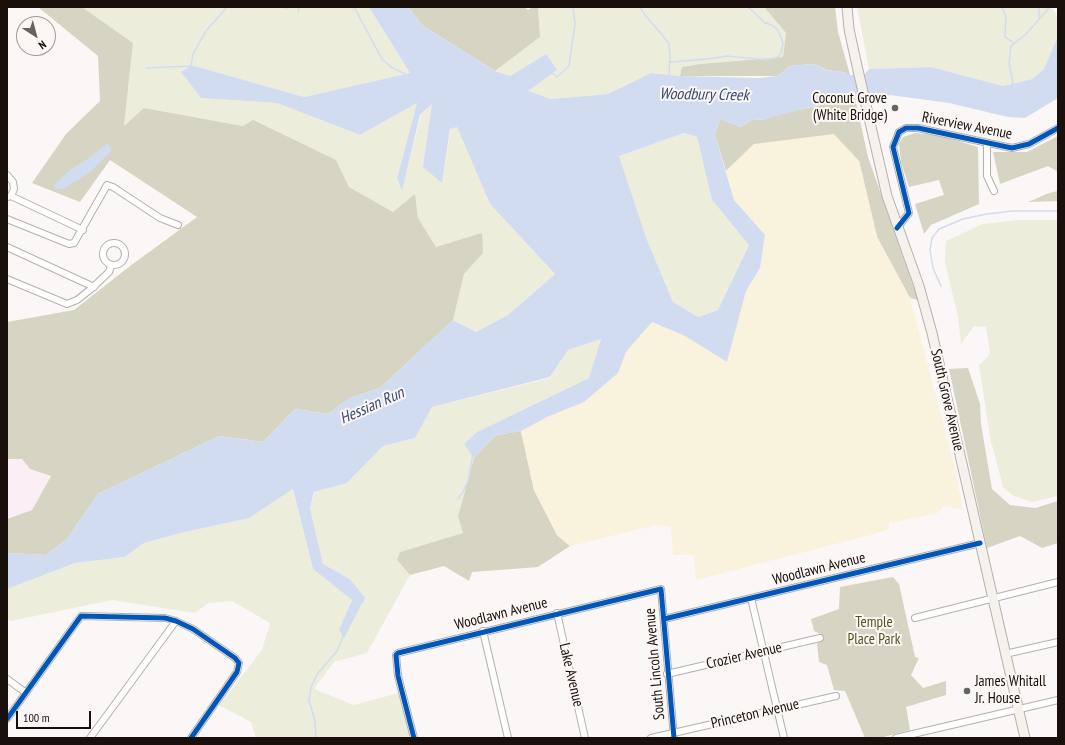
<!DOCTYPE html>
<style>
body{margin:0}
#map{position:relative;width:1065px;height:745px;overflow:hidden;background:#faf7f6;font-family:"PT Sans Narrow",sans-serif}
canvas{display:block}
.frame{position:absolute;inset:0;border:8px solid #19100c;pointer-events:none}
.north{position:absolute;left:16px;top:16px;width:40px;height:40px;box-sizing:border-box;background:#fcf6f4;border:1px solid #a19a97;border-radius:50%;rotate:144deg;font-size:11px;font-weight:700;line-height:16px;text-align:center;color:#19100c}
.north::after{content:'';display:block;margin:auto;width:14px;height:18px;background:#68615e;clip-path:polygon(50% 0,100% 100%,50% 72%,0 100%)}
.scale{position:absolute;left:16px;top:711px;width:75px;height:18px;box-sizing:border-box;border:2px solid #19100c;border-top:0;padding-left:5px;font-size:12px;line-height:14px;white-space:nowrap;color:#19100c;-webkit-text-stroke:3px #fcf6f4;paint-order:stroke}
</style>
<div id="map">
<canvas width="1065" height="745"></canvas>
<div class="frame"></div>
<div class="north">N</div>
<div class="scale">100 m</div>
</div>
<script>
const ctx = document.querySelector('canvas').getContext('2d');
ctx.lineJoin = 'round';
function paint(path, color) {
  ctx.fillStyle = color;
  ctx.fill(path, 'evenodd');
}
function toPath(rows) {
  const path = new Path2D();
  for (const r of rows) {
    if (r.length === 3) {
      path.moveTo(r[0] + r[2], r[1]);
      path.arc(r[0], r[1], r[2], 0, 2 * Math.PI);
      continue;
    }
    path.moveTo(r[0], r[1]);
    for (let i = 2; i < r.length; i += 2) path.lineTo(r[i], r[i + 1]);
  }
  return path;
}
function trace(path, color, width, dash) {
  ctx.strokeStyle = color;
  ctx.lineWidth = width;
  ctx.lineCap = dash ? 'butt' : 'round';
  ctx.setLineDash(dash || []);
  ctx.stroke(path);
}
function drawText(font, color, halo, rows, align = 'center') {
  ctx.font = font + ' "PT Sans Narrow",sans-serif';
  ctx.lineWidth = 4;
  ctx.setLineDash([]);
  ctx.textBaseline = 'middle';
  ctx.strokeStyle = halo;
  ctx.fillStyle = color;
  for (const [text, x, y, turn = 0] of rows) {
    ctx.save();
    ctx.translate(x, y);
    ctx.rotate((+turn || 0) * Math.PI / 180);
    ctx.textAlign = isNaN(turn) ? turn : align;
    if (halo) ctx.strokeText(text, 0, 0);
    ctx.fillText(text, 0, 0);
    ctx.restore();
  }
}
paint(toPath([
 [7,459,22,459,30,469,51,476,32,510,7,519]
]), '#fbeef5');
paint(toPath([
 [82,7,369,7,410,73,304,97,191,65,181,72,201,98,277,103,360,135,417,103,397,178,402,190,421,115,432,104,442,183,451,128,457,127,490,204,555,274,508,315,476,332,453,320,464,274,483,253,436,247,418,218,415,194,393,212,349,187,336,160,243,126,144,108,124,126,133,43],
 [538,7,764,7,786,33,783,57,700,64,682,67,680,76,651,73,608,94,551,99,528,91,546,54,510,76,495,71,540,37],
 [857,7,1051,7,1058,17,1058,36,1044,69,1032,79,1003,86,931,67,869,69],
 [684,133,697,137,712,200,749,245,718,310,698,317,673,302,647,240,619,156],
 [1018,220,1058,220,1058,496,1032,502,1012,495,1003,487,990,437,979,365,990,354,986,327,974,326,961,344,958,317,945,262,946,241,983,224],
 [601,339,589,378,477,432,465,444,474,458,458,515,463,533,400,552,397,560,410,575,367,653,334,662,314,689,354,705,402,692,415,735,402,738,256,738,251,722,219,705,262,650,270,623,232,601,208,603,195,613,112,600,11,621,7,619,7,589,75,563,125,557,144,543,181,533,249,518,293,489,313,569,352,600,339,630,344,637,364,598,350,579,323,564,310,508,315,492,347,483,383,446,415,438,432,407,550,378,568,350]
]), '#ededdc');
paint(toPath([
 [38,7,82,7,133,43,124,126,144,108,243,126,253,120,336,160,349,187,393,212,415,194,418,218,436,247,482,233,483,253,464,274,453,320,380,388,350,398,328,414,295,409,263,442,219,436,98,494,67,539,46,555,7,553,7,519,32,510,51,476,30,469,22,459,7,459,7,322,74,310,130,266,197,217,110,160,80,202,32,183,66,134,100,101,98,56],
 [408,7,524,7,528,10,533,7,538,7,540,37,495,71,423,26],
 [764,7,835,7,838,32,850,75,843,72,827,70,814,64,790,66,778,76,680,76,682,67,700,64,783,57,786,33],
 [855,98,868,157,918,300,910,298,877,237,859,161,754,144,726,171,715,135,720,119,741,127,753,119,761,120,788,112],
 [915,133,938,135,978,147,979,204,931,225,924,234,915,204,944,195,939,180,909,187,901,162,899,144,903,137],
 [1058,136,1058,172,1048,166,1000,184,993,152,1027,152],
 [1058,191,1058,201,1028,202,1049,193],
 [968,368,980,404,981,424,992,489,1010,505,1035,508,1058,501,1058,543,1042,548,1020,536,987,548,949,369],
 [521,431,534,490,557,535,570,546,538,567,472,572,469,581,444,566,410,575,397,560,400,552,463,533,458,516,474,458,496,435],
 [893,577,899,584,915,657,919,658,911,675,923,688,946,681,946,695,906,707,910,730,880,738,865,738,845,691,834,690,827,665,819,662,817,644,824,636,814,631,811,619,839,609,840,587]
]), '#d6d5c3');
paint(toPath([
 [834,134,859,161,877,237,910,298,955,468,963,510,943,506,938,513,889,523,889,529,874,534,696,580,694,555,673,555,671,527,656,525,570,546,557,535,534,490,521,431,618,373,626,352,652,322,685,336,727,362,746,291,760,268,765,235,734,200,726,171,754,144]
]), '#f9f2dd');
paint(toPath([
 [369,7,408,7,423,26,495,71,510,76,546,54,557,70,528,91,551,99,608,94,651,73,680,76,759,78,778,76,790,66,814,64,826,70,843,72,850,75,865,74,869,69,931,67,1003,86,1032,79,1044,69,1058,36,1058,98,1025,118,1008,117,949,103,890,95,879,98,855,98,831,104,818,105,761,120,753,119,741,127,720,119,715,135,734,200,765,235,760,268,746,291,727,362,685,336,652,322,626,352,618,373,584,402,547,417,521,431,496,435,474,458,464,444,477,432,589,378,601,339,568,350,550,377,432,407,415,438,383,446,347,483,314,492,310,508,323,564,350,579,365,598,344,638,339,630,352,600,313,569,293,489,249,518,181,533,144,543,125,557,75,563,7,589,7,553,46,555,67,539,98,494,219,436,263,442,295,409,328,414,350,398,380,388,453,320,476,332,508,315,555,274,490,204,457,127,450,129,442,183,423,167,432,104,420,115,402,191,397,178,417,103,360,135,277,103,201,98,181,72,191,65,304,97,410,73],
 [684,133,697,137,712,200,749,245,718,310,698,317,673,302,647,240,619,156],
 [107,144,112,148,111,151,89,173,63,189,55,189,54,185,70,170,86,160]
]), '#d2dcf0');
trace(toPath([
 [284,7,286,8,289,7],
 [354,7,382,59,391,67,407,75],
 [640,7,645,15,664,37,669,44,670,56,669,77],
 [1002,7,1006,17,1005,37,1014,43],
 [298,12,299,7],
 [1039,19,1039,7],
 [670,62,708,59,727,56,768,60,778,57,781,53,783,43,778,30,772,25,765,23,748,7],
 [191,66,193,54,206,31,227,7],
 [146,68,191,66],
 [551,72,557,77,569,66,575,24,573,7],
 [1013,84,1009,62,1011,46,1025,35,1050,7],
 [941,286,933,268,930,250,932,238,939,229,963,219,987,214,1012,211,1058,211],
 [458,499,463,492,468,481,473,454],
 [316,738,315,721,309,700,311,687,318,673,337,651,343,636]
]), '#d2dcf0', 1.5);
const minor = toPath([
 [987,144,987,176,994,191],
 [7,175,13,182,14,189,11,196],
 [7,197,11,196,83,230],
 [7,219,69,244,74,243,107,185,113,187,160,218,178,225],
 [897,228,909,213,893,147,899,132,906,128,918,128,1012,148,1029,144,1058,128],
 [114,254,11],
 [7,247,94,287],
 [7,279,67,304,77,300,91,289,109,272,111,266],
 [751,598,784,738],
 [557,613,585,738],
 [915,618,1058,582],
 [664,619,980,543],
 [483,631,508,738],
 [1005,654,1058,642],
 [667,674,820,638],
 [7,679,26,693],
 [7,719,81,616,165,618,176,621,193,629,235,658,239,663,237,672,191,738],
 [90,738,176,621],
 [414,738,398,676,396,655,398,653,661,589,674,738],
 [651,738,836,696],
 [896,738,1058,700]
]);
const secondary = toPath([
 [847,7,849,29,857,66,887,196,919,286,932,333,1025,738]
]);
trace(minor, '#b6b0ad', 8);
trace(secondary, '#b6b0ad', 11);
trace(minor, '#fefefe', 6);
trace(secondary, '#f5f2ee', 9);
trace(toPath([
 [897,228,909,213,893,147,899,132,906,128,918,128,1012,148,1029,144,1058,128],
 [664,619,980,543],
 [7,719,81,616,165,618,176,621,193,629,235,658,239,663,237,672,191,738],
 [414,738,398,676,396,655,398,653,661,589,674,738]
]), '#0057b8', 5);
for (const [x, y, r, color] of [
 [895,108,4,"#68615e"],
 [967,691,4,"#68615e"]
]) {
  const dot = new Path2D();
  dot.arc(x, y, r, 0, 2 * Math.PI);
  ctx.fillStyle = color;
  ctx.fill(dot);
  trace(dot, '#fcf6f4', 1.5);
}
drawText('15px', '#19100c', '#fcf6f4', [
 ["Coconut Grove",887,99],
 ["(White Bridge)",887,116],
 ["James Whitall",975,682,"left"],
 ["Jr. House",975,699,"left"]
], 'right');
drawText('15px', '#19100c', '#fcf6f4', [
 ["Riverview Avenue",967,126,11],
 ["South Grove Avenue",947,400,77],
 ["Woodlawn Avenue",819,569,-14],
 ["Woodlawn Avenue",501,614,-14],
 ["Crozier Avenue",744,656,-13],
 ["South Lincoln Avenue",655,664,-95],
 ["Lake Avenue",571,675,77],
 ["Princeton Avenue",755,714,-13]
]);
drawText('15px', '#535420', '#fcf6f4', [
 ["Temple",874,623],
 ["Place Park",874,640]
]);
drawText('italic 16px', '#364c74', '#fcf6f4', [
 ["Woodbury Creek",704,95,1],
 ["Hessian Run",372,406,-24]
]);
</script>
